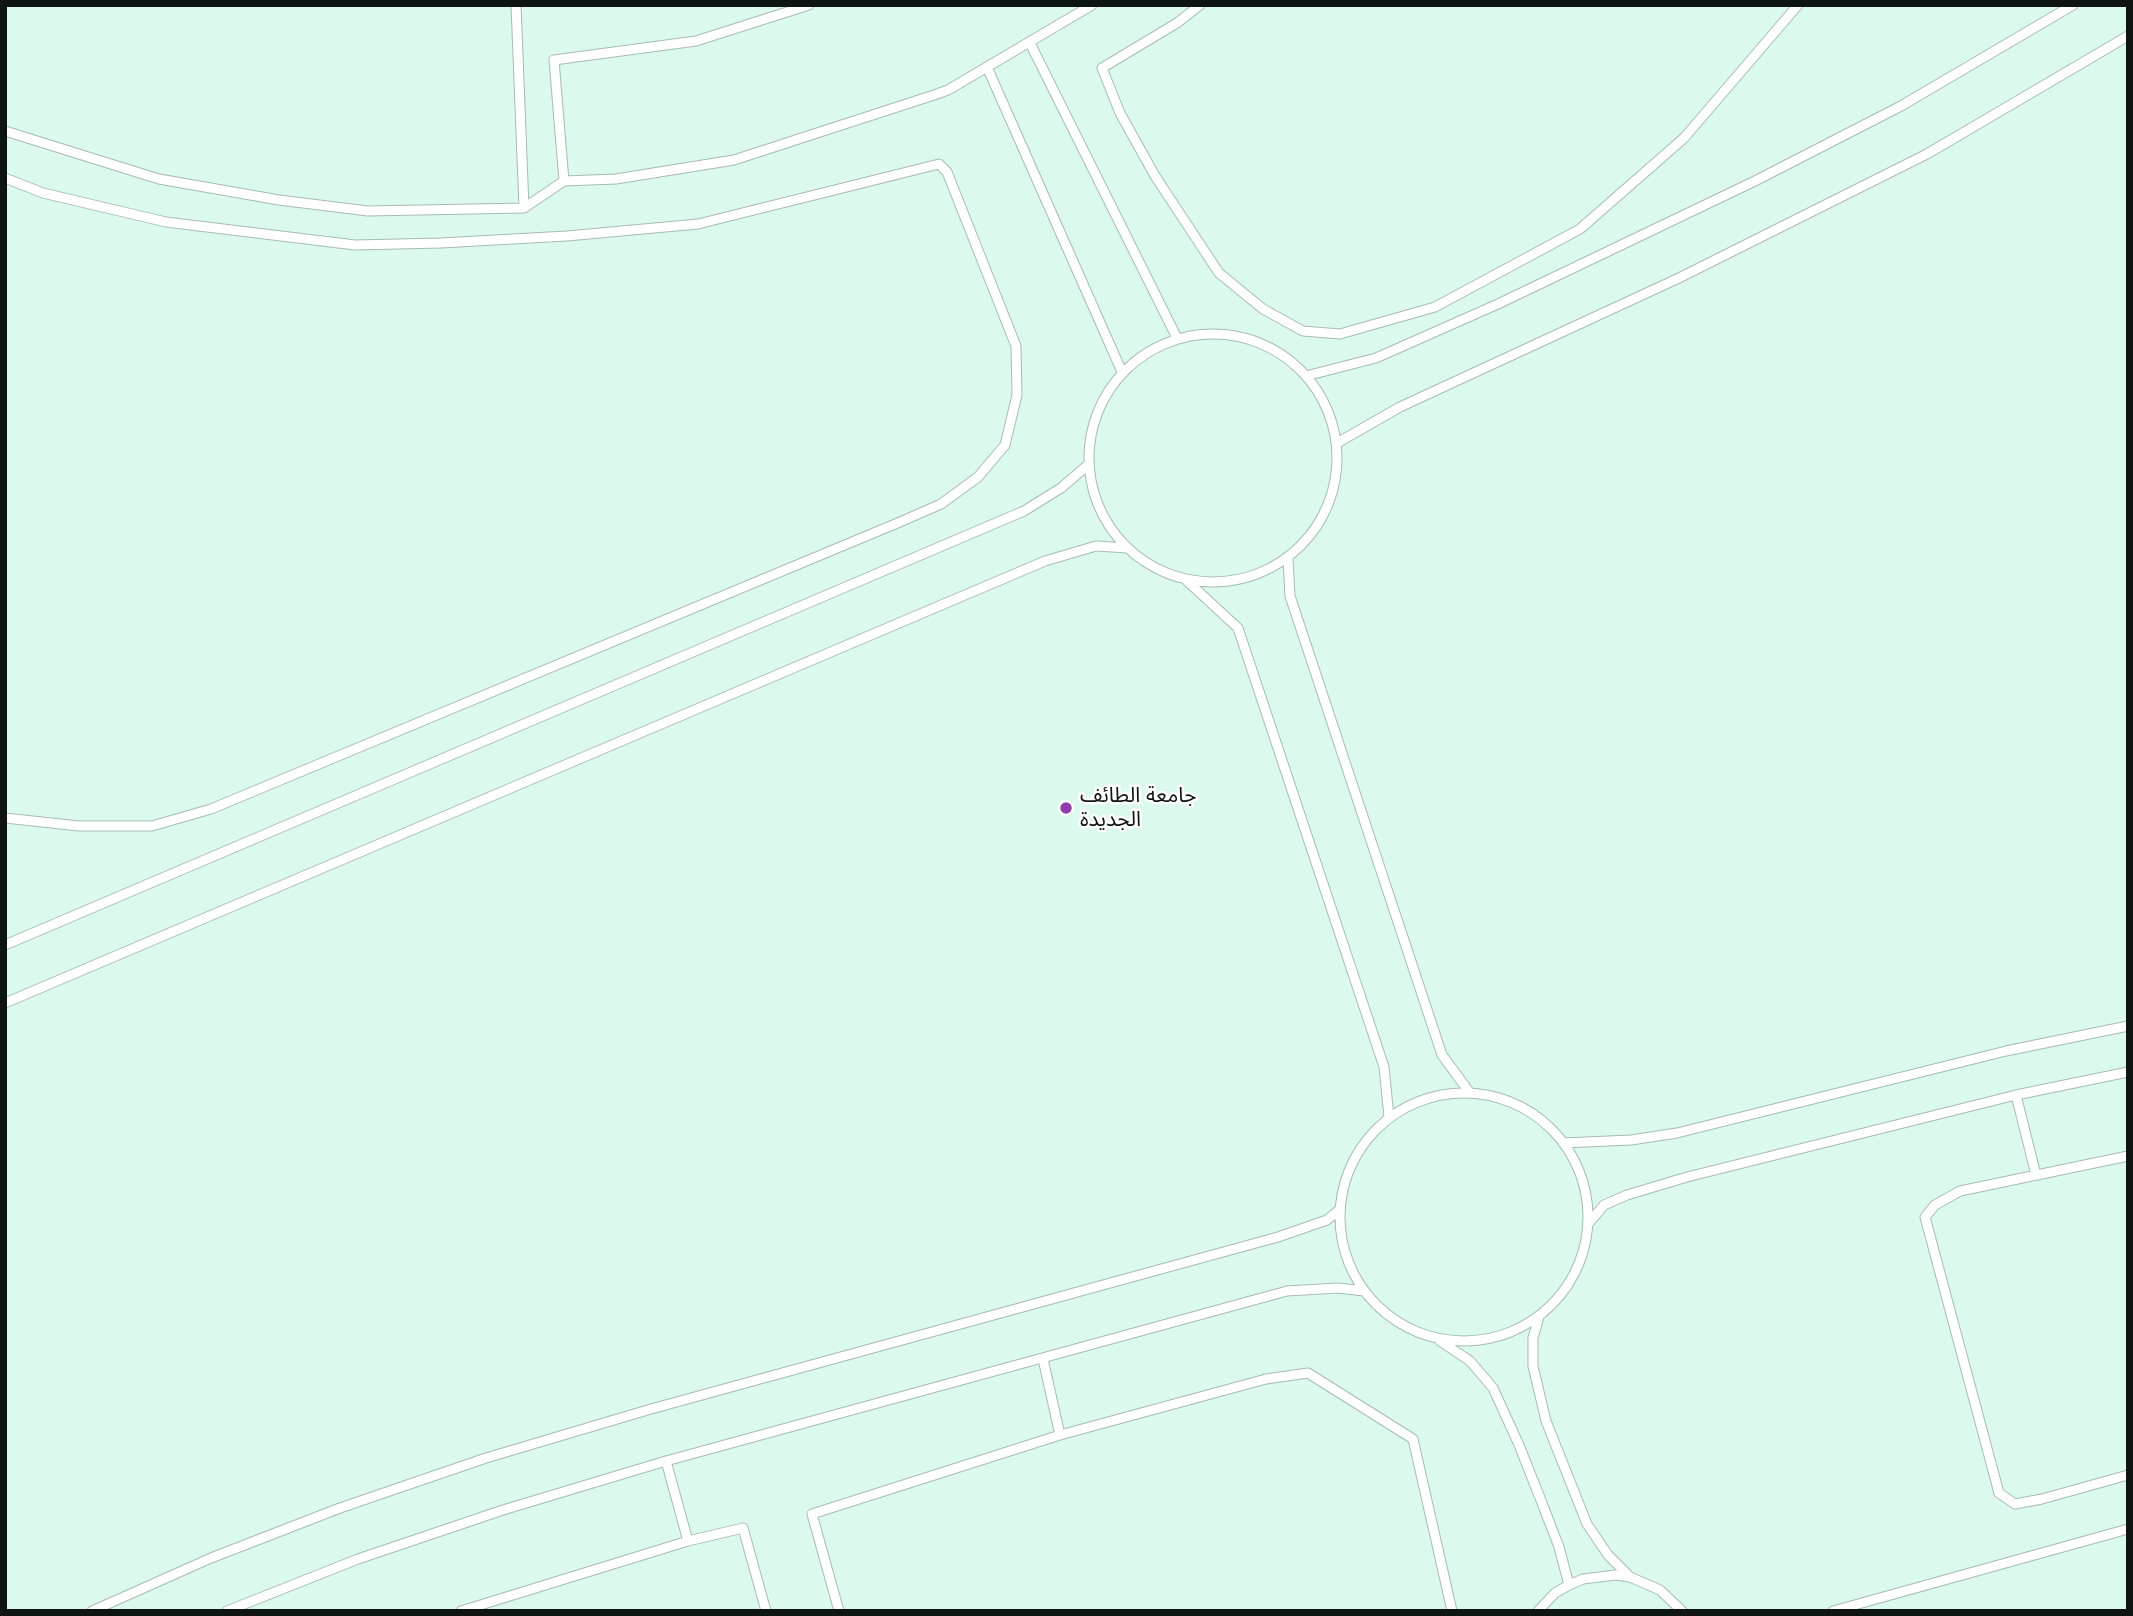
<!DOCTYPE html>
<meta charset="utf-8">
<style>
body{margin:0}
#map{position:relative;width:2133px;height:1616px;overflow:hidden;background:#f1fef8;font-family:Arial,sans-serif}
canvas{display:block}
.frame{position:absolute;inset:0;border:7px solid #0d1411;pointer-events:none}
</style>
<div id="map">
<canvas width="2133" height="1616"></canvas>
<div class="frame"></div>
</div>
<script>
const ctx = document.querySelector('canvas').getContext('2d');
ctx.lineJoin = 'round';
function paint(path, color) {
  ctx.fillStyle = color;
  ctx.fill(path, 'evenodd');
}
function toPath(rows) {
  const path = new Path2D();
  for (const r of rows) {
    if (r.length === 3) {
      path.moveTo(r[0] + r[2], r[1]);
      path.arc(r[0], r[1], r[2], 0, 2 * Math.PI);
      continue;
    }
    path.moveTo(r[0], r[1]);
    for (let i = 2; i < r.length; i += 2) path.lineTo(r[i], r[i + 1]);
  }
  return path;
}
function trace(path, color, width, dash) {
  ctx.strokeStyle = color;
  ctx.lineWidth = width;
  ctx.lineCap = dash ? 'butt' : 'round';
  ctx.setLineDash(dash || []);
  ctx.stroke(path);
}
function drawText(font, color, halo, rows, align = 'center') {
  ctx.font = font + ' Arial,"Noto Sans Arabic",sans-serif';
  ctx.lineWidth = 5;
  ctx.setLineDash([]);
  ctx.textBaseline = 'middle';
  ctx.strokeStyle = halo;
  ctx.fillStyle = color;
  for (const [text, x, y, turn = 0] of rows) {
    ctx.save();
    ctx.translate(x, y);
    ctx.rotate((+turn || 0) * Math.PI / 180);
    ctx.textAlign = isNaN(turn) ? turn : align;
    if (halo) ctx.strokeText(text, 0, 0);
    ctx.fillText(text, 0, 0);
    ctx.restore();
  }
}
paint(toPath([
 [5,5,2128,5,2128,1611,5,1611]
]), '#dbf9ec');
const lane = toPath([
 [516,5,524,208],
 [1200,5,1177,23,1102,68,1120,113,1155,176,1219,273,1263,309,1303,331,1340,334,1435,307,1580,229,1684,138,1798,5],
 [1030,43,1177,338],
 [987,67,1122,372],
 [5,131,159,179,279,200,368,211,524,208,564,181,616,179,734,160,934,95,948,90,1092,5],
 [5,178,43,193,166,222,355,245,441,243,567,236,698,224,939,164,947,172,1016,346,1017,395,1005,445,978,477,941,504,900,522,211,809,152,826,79,826,5,818],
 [564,181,554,60,696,41,809,5],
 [1213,458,124],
 [1306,376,1376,358,1498,304,1755,181,1901,106,2073,5],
 [1337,443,1400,407,1679,278,1927,154,2128,36],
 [1288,558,1290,596,1442,1055,1470,1093],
 [1186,580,1238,628,1384,1067,1389,1117],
 [5,945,1024,511,1061,488,1089,464],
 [5,1003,1045,561,1096,546,1128,548],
 [1464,1217,124],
 [2016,1095,2036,1175],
 [1563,1143,1631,1140,1677,1133,2006,1051,2128,1026],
 [2128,1156,1960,1191,1935,1205,1925,1217,1999,1493,2015,1504,2042,1499,2128,1475],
 [1588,1224,1604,1205,1627,1195,1687,1177,2016,1095,2128,1072],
 [1539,1317,1533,1338,1533,1366,1546,1421,1587,1524,1608,1555,1630,1577],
 [1440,1341,1470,1361,1493,1388,1519,1445,1542,1503,1559,1547,1569,1585],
 [1043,1359,1060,1435],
 [666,1461,688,1541],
 [92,1611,211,1558,340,1508,486,1458,651,1409,1278,1237,1327,1220,1339,1210],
 [227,1611,358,1559,503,1510,666,1461,1287,1291,1338,1288,1364,1291],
 [461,1611,688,1541,743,1528,766,1611],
 [839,1611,812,1514,1060,1435,1266,1379,1308,1373,1413,1439,1452,1611],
 [1538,1611,1555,1593,1569,1585,1583,1579,1615,1575,1630,1577,1660,1590,1682,1611],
 [1833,1611,2128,1529]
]);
trace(lane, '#a7bcb2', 11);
trace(lane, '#fff', 9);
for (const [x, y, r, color] of [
 [1066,808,7,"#903dab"]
]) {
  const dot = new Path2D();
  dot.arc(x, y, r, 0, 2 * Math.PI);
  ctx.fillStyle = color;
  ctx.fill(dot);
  trace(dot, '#fff', 2.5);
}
drawText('21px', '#0d1411', '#fff', [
 ["جامعة الطائف",1080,796],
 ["الجديدة",1080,820]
], 'left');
</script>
